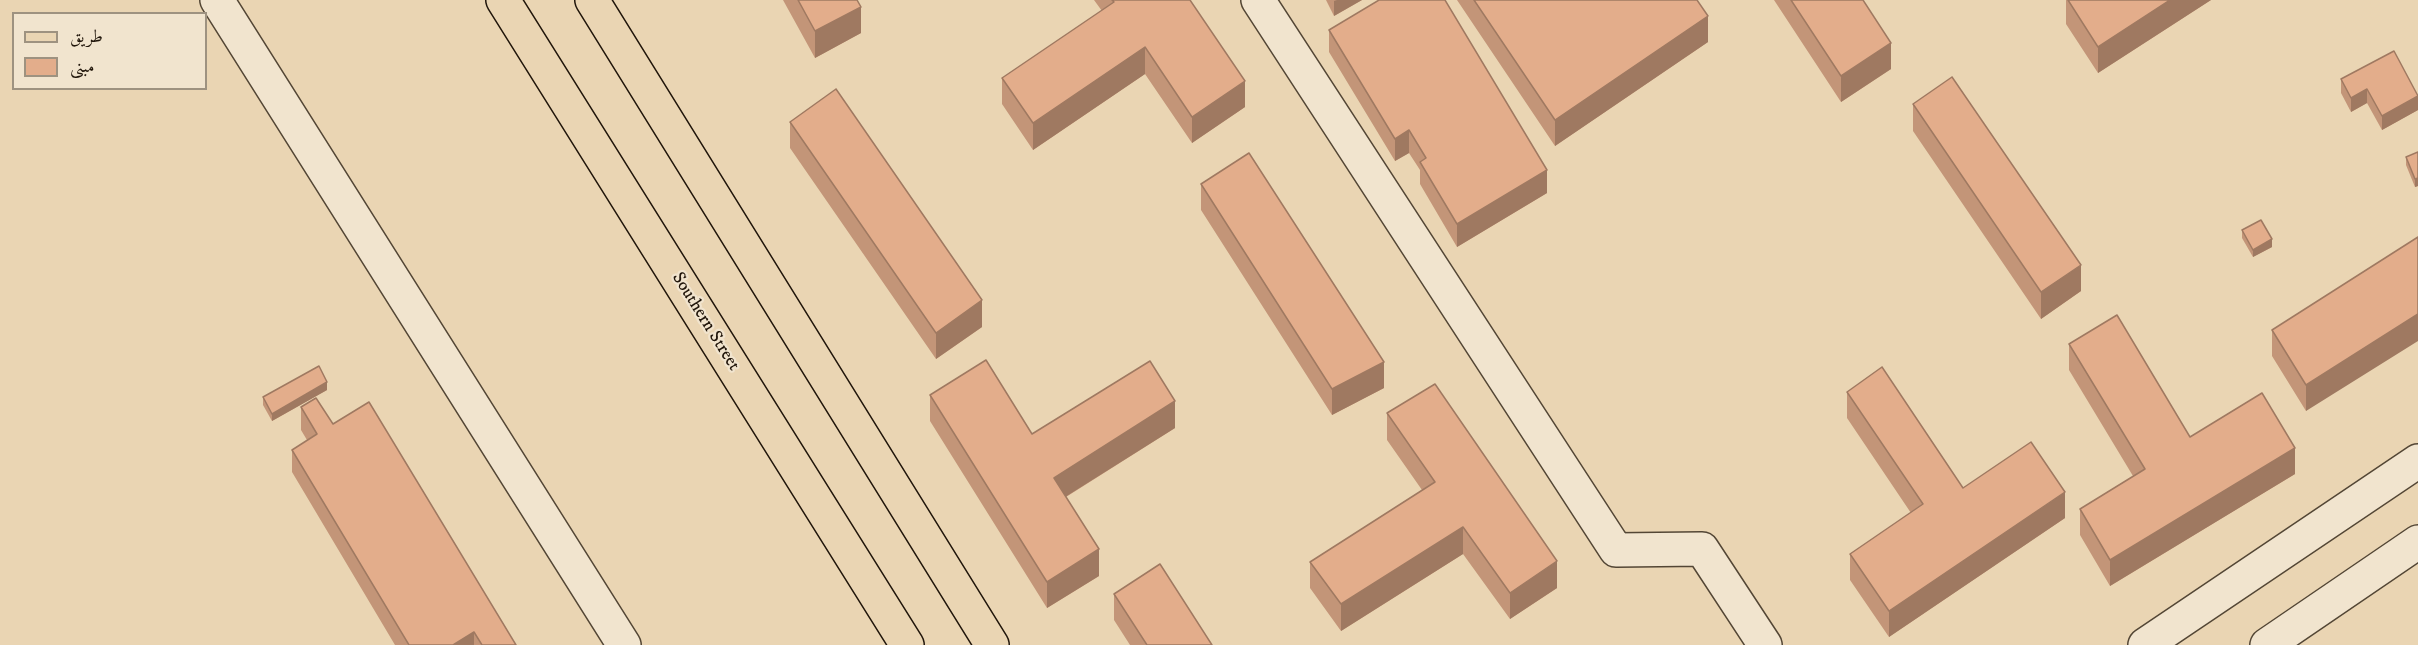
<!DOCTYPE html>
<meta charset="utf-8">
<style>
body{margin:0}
#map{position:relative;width:2418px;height:645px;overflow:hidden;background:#ead5b3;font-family:"IM FELL DW Pica",Amiri,serif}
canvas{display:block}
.legend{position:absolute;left:12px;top:12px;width:195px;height:78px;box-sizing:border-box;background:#f1e4ce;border:2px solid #9e9280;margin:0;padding:8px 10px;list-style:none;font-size:18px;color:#21160b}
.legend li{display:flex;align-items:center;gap:12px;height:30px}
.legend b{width:30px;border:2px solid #9e9280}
</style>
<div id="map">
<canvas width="2418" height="645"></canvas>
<ul class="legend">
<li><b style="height:8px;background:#ead5b3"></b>طريق</li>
<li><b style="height:16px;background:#e3ad8b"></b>مبنى</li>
</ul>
</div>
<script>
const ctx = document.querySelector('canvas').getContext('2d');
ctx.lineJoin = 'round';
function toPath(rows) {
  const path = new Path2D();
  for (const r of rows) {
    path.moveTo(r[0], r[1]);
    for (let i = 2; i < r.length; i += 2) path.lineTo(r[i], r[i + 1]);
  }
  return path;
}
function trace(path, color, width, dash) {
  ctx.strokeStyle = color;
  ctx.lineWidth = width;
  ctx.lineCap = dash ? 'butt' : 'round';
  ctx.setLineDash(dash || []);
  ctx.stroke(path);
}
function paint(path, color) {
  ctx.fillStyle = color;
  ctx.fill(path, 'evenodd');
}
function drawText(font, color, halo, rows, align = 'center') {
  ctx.font = font + ' "IM FELL DW Pica",serif';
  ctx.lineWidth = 4.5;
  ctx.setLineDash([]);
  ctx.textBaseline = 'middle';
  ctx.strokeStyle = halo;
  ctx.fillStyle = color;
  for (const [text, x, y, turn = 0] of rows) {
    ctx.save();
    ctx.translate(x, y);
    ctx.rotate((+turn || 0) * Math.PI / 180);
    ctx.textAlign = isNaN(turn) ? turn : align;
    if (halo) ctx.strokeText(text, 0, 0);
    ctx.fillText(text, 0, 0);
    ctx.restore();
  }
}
const minor = toPath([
 [217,0,624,645],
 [1258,0,1616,550,1702,549,1765,645],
 [2145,645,2418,461],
 [2267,645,2418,542]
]);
const major = toPath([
 [503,0,907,645],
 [592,0,992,645]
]);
trace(minor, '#534635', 36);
trace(major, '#21160b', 36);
trace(minor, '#f1e4ce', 33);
trace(major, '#ead5b3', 33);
paint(toPath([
 [783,0,857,0,861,33,815,58],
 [1094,0,1190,0,1245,107,1192,143,1145,74,1033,150,1002,104,1002,78,1102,11],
 [1326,0,1362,0,1334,16],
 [1457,0,1697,0,1708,42,1555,146],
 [1774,0,1863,0,1891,69,1841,102],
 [2066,0,2211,0,2098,73,2066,24],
 [1329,30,1547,193,1457,247,1420,184,1420,170,1409,153,1395,161,1329,52],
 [2341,79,2418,110,2382,130,2367,103,2351,112,2341,93],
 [1913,104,2081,291,2041,319,1913,131],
 [790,122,982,327,936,359,790,148],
 [2418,152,2418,186,2415,187,2406,165,2406,157],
 [1201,184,1384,388,1332,415,1201,210],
 [2242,230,2272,247,2253,257,2242,238],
 [2418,237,2306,411,2272,356,2272,330],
 [2069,344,2190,437,2295,474,2110,586,2080,535,2080,509,2133,476,2069,370],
 [327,390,272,421,263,405,263,397],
 [1847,392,1963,488,2065,518,1889,637,1850,580,1850,554,1911,513,1847,418],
 [930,395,1032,434,1175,428,1066,497,1099,576,1047,608,930,421],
 [301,407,333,424,516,645,395,645,292,472,292,450,307,440,301,430],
 [1387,413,1557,588,1510,619,1463,554,1341,631,1310,588,1310,562,1422,490,1387,440],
 [1114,594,1212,645,1130,645,1114,620]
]), '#c39578');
paint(toPath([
 [1337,0,1362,0,1334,16,1334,1],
 [2170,0,2211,0,2098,73,2098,47],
 [861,7,861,33,815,58,815,31],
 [1708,16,1708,42,1555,146,1555,120],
 [1891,43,1891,69,1841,102,1841,76],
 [1145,47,1145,74,1033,150,1033,123],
 [1245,81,1245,107,1192,143,1192,117],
 [2367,89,2367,103,2351,112,2351,98],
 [2418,96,2418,110,2382,130,2382,116],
 [1409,130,1409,153,1395,161,1395,139],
 [1547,170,1547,193,1457,247,1457,224],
 [2418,178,2418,186,2415,187,2415,179],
 [2272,239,2272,247,2253,257,2253,250],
 [2081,265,2081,291,2041,319,2041,292],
 [982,300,982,327,936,359,936,333],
 [2418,314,2418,341,2306,411,2306,385],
 [1384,362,1384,388,1332,415,1332,389],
 [327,382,327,390,272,421,272,414],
 [1175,401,1175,428,1054,504,1054,478],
 [2295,448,2295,474,2110,586,2110,560],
 [2065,492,2065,518,1889,637,1889,611],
 [1463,527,1463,554,1341,631,1341,604],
 [1099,549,1099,576,1047,608,1047,582],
 [1557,561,1557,588,1510,619,1510,593],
 [474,632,474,645,453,645]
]), '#9f7961');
const building = toPath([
 [798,0,857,0,861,7,815,31,798,0],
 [1112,0,1190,0,1245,81,1192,117,1145,47,1033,123,1002,78,1114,2,1112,0],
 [1379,0,1445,0,1547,170,1457,224,1420,162,1426,158,1409,130,1395,139,1329,30,1379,0],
 [1474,0,1697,0,1708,16,1555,120,1474,0],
 [1791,0,1863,0,1891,43,1841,76,1791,0],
 [2068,0,2170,0,2098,47,2068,0],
 [2394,51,2418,96,2382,116,2367,89,2351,98,2341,79,2394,51],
 [1952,77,2081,265,2041,292,1913,104,1952,77],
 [836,89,982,300,936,333,790,122,836,89],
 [2418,152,2418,178,2415,179,2406,157,2418,152],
 [1249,153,1384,362,1332,389,1201,184,1249,153],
 [2261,220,2272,239,2253,250,2242,230,2261,220],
 [2418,237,2418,314,2306,385,2272,330,2418,237],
 [2117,315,2190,437,2262,393,2295,448,2110,560,2080,509,2145,469,2069,344,2117,315],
 [986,360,1032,434,1150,361,1175,401,1054,478,1099,549,1047,582,930,395,986,360],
 [319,366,327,382,272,414,263,397,319,366],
 [1882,367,1963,488,2031,442,2065,492,1889,611,1850,554,1923,504,1847,392,1882,367],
 [1435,384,1557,561,1510,593,1463,527,1341,604,1310,562,1435,482,1387,413,1435,384],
 [316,398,333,424,369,402,516,645,482,645,474,632,453,645,409,645,292,450,317,434,301,407,316,398],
 [1160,564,1212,645,1147,645,1114,594,1160,564]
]);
paint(building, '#e3ad8b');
trace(building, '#9f7961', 1.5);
drawText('18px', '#21160b', '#f1e4ce', [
 ["Southern Street",705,322,58]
]);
</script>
